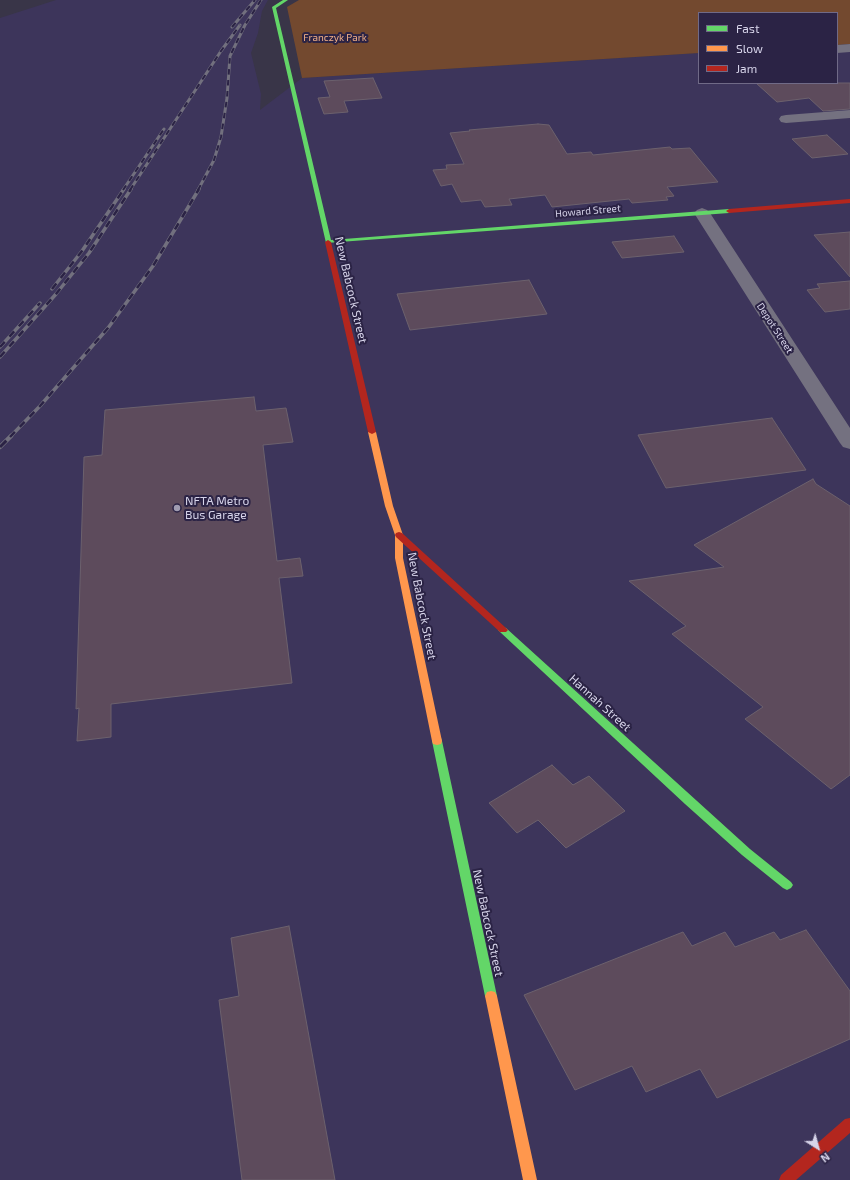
<!DOCTYPE html>
<style>
body{margin:0}
#map{position:relative;width:850px;height:1180px;overflow:hidden;background:#393548;font-family:"Exo 2",sans-serif}
canvas{display:block}
.legend{position:absolute;left:698px;top:12px;width:140px;height:72px;box-sizing:border-box;background:#2b2345;border:1px solid #706a87;margin:0;padding:5px 7px;list-style:none;font-size:12px;color:#d7d4ea}
.legend li{display:flex;align-items:center;gap:8px;height:20px}
.legend b{width:20px;border:1px solid #706a87}
.north{position:absolute;left:798px;top:1128px;width:40px;height:40px;-webkit-text-stroke:3px #2b2345;paint-order:stroke;rotate:143deg;font-size:11px;font-weight:700;line-height:16px;text-align:center;color:#d7d4ea}
.north::after{content:'';display:block;margin:auto;width:14px;height:18px;background:#d7d4ea;clip-path:polygon(50% 0,100% 100%,50% 72%,0 100%)}
</style>
<div id="map">
<canvas width="850" height="1180"></canvas>
<ul class="legend">
<li><b style="height:5px;background:#63d668"></b>Fast</li>
<li><b style="height:5px;background:#ff974d"></b>Slow</li>
<li><b style="height:5px;background:#b3261e"></b>Jam</li>
</ul>
<div class="north">N</div>
</div>
<script>
const ctx = document.querySelector('canvas').getContext('2d');
ctx.lineJoin = 'round';
function paint(path, color) {
  ctx.fillStyle = color;
  ctx.fill(path, 'evenodd');
}
function toPath(rows) {
  const path = new Path2D();
  for (const r of rows) {
    path.moveTo(r[0], r[1]);
    for (let i = 2; i < r.length; i += 2) path.lineTo(r[i], r[i + 1]);
  }
  return path;
}
function trace(path, color, width, dash) {
  ctx.strokeStyle = color;
  ctx.lineWidth = width;
  ctx.lineCap = dash ? 'butt' : 'round';
  ctx.setLineDash(dash || []);
  ctx.stroke(path);
}
function drawText(font, color, halo, rows, align = 'center') {
  ctx.font = font + ' "Exo 2",sans-serif';
  ctx.lineWidth = 4;
  ctx.setLineDash([]);
  ctx.textBaseline = 'middle';
  ctx.strokeStyle = halo;
  ctx.fillStyle = color;
  for (const [text, x, y, turn = 0] of rows) {
    ctx.save();
    ctx.translate(x, y);
    ctx.rotate((+turn || 0) * Math.PI / 180);
    ctx.textAlign = isNaN(turn) ? turn : align;
    if (halo) ctx.strokeText(text, 0, 0);
    ctx.fillText(text, 0, 0);
    ctx.restore();
  }
}
paint(toPath([
 [56,0,268,0,262,11,258,33,251,53,261,94,260,110,302,78,699,53,699,83,837,83,837,45,850,44,850,1180,0,1180,0,18]
]), '#3d355b');
paint(toPath([
 [299,0,850,0,850,44,837,45,837,13,699,13,699,53,302,78,287,7]
]), '#73492f');
const building = toPath([
 [373,78,382,98,344,101,348,112,324,114,318,98,330,97,324,81,373,78],
 [756,83,850,83,850,109,823,111,809,98,777,102,756,83],
 [538,124,549,125,567,154,591,152,593,155,670,147,672,149,690,148,718,182,667,187,674,196,666,197,668,200,632,203,629,199,552,207,545,195,509,199,512,205,485,207,481,200,461,202,452,184,441,186,433,170,447,169,446,165,464,164,450,133,470,131,469,130,538,124],
 [827,135,848,154,812,158,792,139,827,135],
 [850,232,850,277,814,235,850,232],
 [674,236,684,252,622,258,612,242,674,236],
 [529,280,547,314,410,330,397,294,529,280],
 [850,281,850,309,825,312,807,290,820,288,817,284,850,281],
 [254,397,256,411,286,408,293,442,263,445,277,561,300,558,303,576,279,578,292,683,111,704,111,737,77,741,79,708,76,709,84,457,102,455,105,410,254,397],
 [772,418,806,470,666,488,638,435,772,418],
 [813,479,816,484,850,506,850,775,831,789,745,719,763,707,672,634,686,626,629,581,724,567,694,545,813,479],
 [552,765,573,785,589,776,625,811,566,848,538,820,517,833,489,803,552,765],
 [289,926,335,1180,242,1180,219,1000,239,996,231,938,289,926],
 [806,930,850,991,850,1039,717,1098,700,1069,646,1092,632,1066,575,1090,524,995,683,932,692,946,725,932,735,947,774,932,780,940,806,930]
]);
paint(building, '#5d4b5c');
trace(building, '#6c616d', 1);
paint(toPath([
 [850,44,850,52,837,53,837,45,850,44],
 [850,110,850,118,786,123,781,122,779,119,781,116,786,115,850,110],
 [702,208,707,210,710,213,850,428,850,449,843,447,840,443,694,213,697,210,702,208]
]), '#747180');
paint(toPath([
 [283,0,288,0,276,8,331,240,729,209,732,211,729,213,326,243,272,7,283,0],
 [503,627,506,628,750,849,791,882,793,885,791,888,787,890,783,888,742,855,685,804,500,632,498,630,503,627],
 [437,737,441,738,442,741,497,996,495,1000,491,1001,487,1000,485,996,432,741,433,738,437,737]
]), '#63d668');
paint(toPath([
 [369,430,372,430,376,432,393,506,403,535,403,558,442,741,441,744,437,745,433,744,432,741,395,558,395,535,385,506,368,432,369,430],
 [491,991,495,992,497,996,537,1180,523,1180,485,996,487,992,491,991]
]), '#ff974d');
paint(toPath([
 [850,199,850,203,729,213,726,211,729,209,850,199],
 [328,240,331,242,376,432,372,434,368,432,325,242,328,240],
 [399,532,402,533,506,628,508,630,506,632,500,632,396,537,395,535,396,533,399,532],
 [850,1118,850,1133,796,1180,779,1180,781,1175,845,1119,850,1118]
]), '#b3261e');
const railFar2 = toPath([
 [232,27,255,0],
 [123,190,164,129],
 [130,190,221,51,240,25],
 [198,190,214,160,221,137,227,98,230,56,245,25,261,0]
]);
const railFar1 = toPath([
 [52,289,82,251,124,189],
 [0,347,40,303],
 [0,357,56,294,89,253,131,189],
 [10,437,40,406,108,328,153,266,199,189]
]);
const rail = toPath([
 [0,447,11,436]
]);
trace(railFar2, '#72707e', 3);
trace(railFar1, '#72707e', 3.5);
trace(rail, '#72707e', 4.5);
trace(railFar2, '#2b2345', 2, [5.5]);
trace(railFar1, '#2b2345', 2.5, [7]);
trace(rail, '#2b2345', 3, [9]);
for (const [x, y, r, color] of [
 [177,508,4,"#a09cb1"]
]) {
  const dot = new Path2D();
  dot.arc(x, y, r, 0, 2 * Math.PI);
  ctx.fillStyle = color;
  ctx.fill(dot);
  trace(dot, '#2b2345', 1.5);
}
drawText('10px', '#f4b289', '#2b2345', [
 ["Franczyk Park",335,38]
]);
drawText('10px', '#d7d4ea', '#2b2345', [
 ["Howard Street",588,211,-5],
 ["Depot Street",775,328,57]
]);
drawText('12px', '#d7d4ea', '#2b2345', [
 ["New Babcock Street",351,290,77],
 ["New Babcock Street",422,606,79],
 ["Hannah Street",600,703,42],
 ["New Babcock Street",488,923,78]
]);
drawText('12px', '#d7d4ea', '#2b2345', [
 ["NFTA Metro",185,501],
 ["Bus Garage",185,515]
], 'left');
</script>
